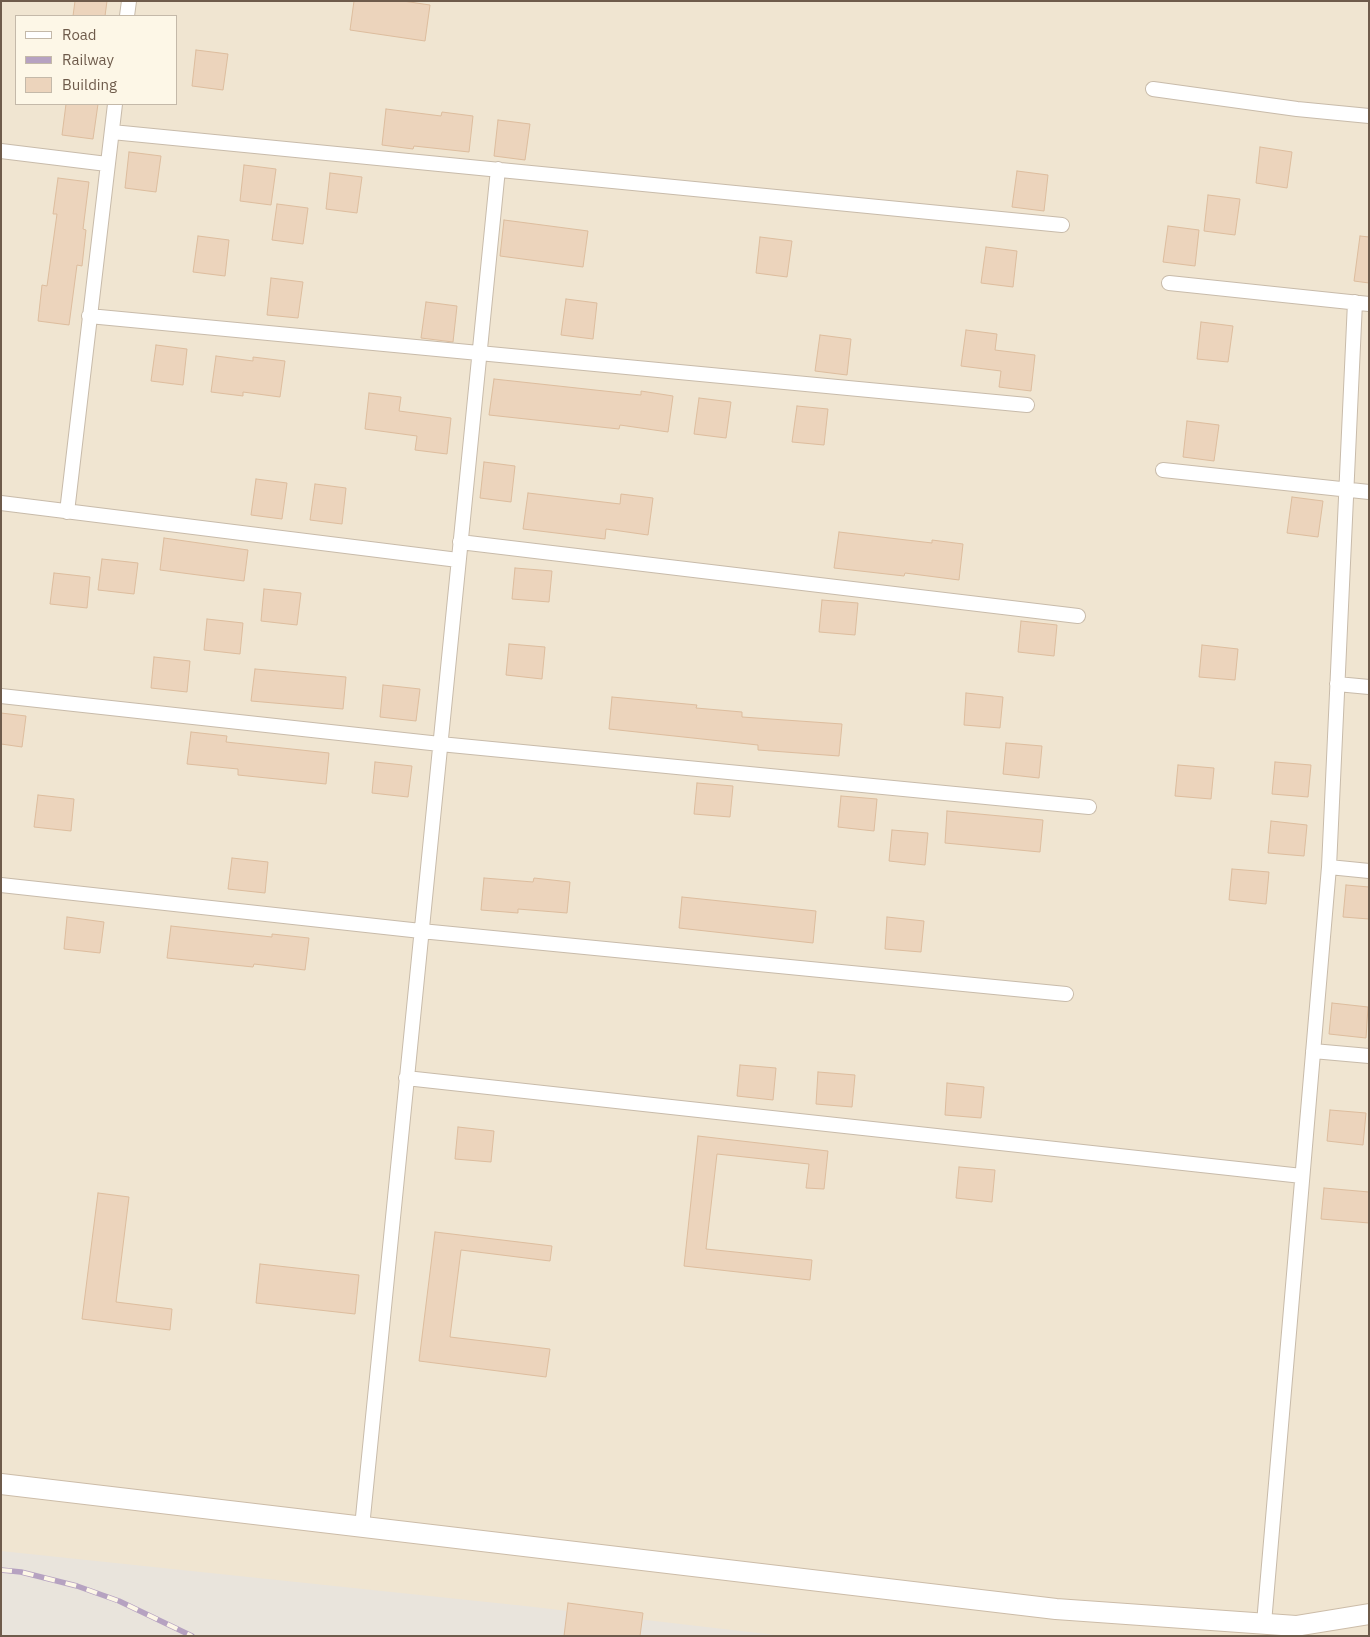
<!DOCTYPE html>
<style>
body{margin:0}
#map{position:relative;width:1370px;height:1637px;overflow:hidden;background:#f9f3e2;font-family:"IBM Plex Sans",sans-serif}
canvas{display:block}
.frame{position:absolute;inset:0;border:2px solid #6e5b4b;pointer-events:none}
.legend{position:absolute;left:15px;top:15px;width:162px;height:90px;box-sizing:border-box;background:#fdf7e7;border:1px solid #c4b9a9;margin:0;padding:6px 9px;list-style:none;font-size:15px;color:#6e5b4b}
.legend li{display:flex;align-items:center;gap:10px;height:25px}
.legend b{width:25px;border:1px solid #c4b9a9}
</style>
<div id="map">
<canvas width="1370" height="1637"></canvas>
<div class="frame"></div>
<ul class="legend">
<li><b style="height:6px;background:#fff"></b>Road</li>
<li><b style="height:6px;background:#b6a2c1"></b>Railway</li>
<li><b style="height:14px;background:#ecd4bc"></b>Building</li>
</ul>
</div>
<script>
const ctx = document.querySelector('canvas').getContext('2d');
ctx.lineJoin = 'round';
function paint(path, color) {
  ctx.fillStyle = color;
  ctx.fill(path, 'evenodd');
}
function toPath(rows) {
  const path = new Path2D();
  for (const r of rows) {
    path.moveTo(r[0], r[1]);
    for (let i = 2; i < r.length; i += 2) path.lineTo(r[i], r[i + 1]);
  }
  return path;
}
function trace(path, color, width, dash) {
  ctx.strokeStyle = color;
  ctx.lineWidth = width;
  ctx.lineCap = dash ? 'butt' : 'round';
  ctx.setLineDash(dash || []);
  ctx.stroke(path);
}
paint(toPath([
 [1,1,1369,1,1369,1636,1,1636],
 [16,16,176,16,176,104,16,104]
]), '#f0e5d1');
paint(toPath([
 [1,1551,525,1606,784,1636,1,1636]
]), '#e9e4dc');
const building = toPath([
 [75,1,107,1,105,16,73,16,75,1],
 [354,1,403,1,430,5,425,41,350,30,354,1],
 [196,50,228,54,223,90,192,86,196,50],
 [66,104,98,104,93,139,62,135,66,104],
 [386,109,441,116,442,112,473,116,469,152,414,146,413,149,382,145,386,109],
 [498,120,530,124,525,160,494,156,498,120],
 [1260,147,1292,152,1287,188,1256,183,1260,147],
 [129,152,161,156,156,192,125,188,129,152],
 [244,165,276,169,271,205,240,201,244,165],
 [1017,171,1048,175,1044,211,1012,207,1017,171],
 [330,173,362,177,357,213,326,209,330,173],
 [58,178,89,182,83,229,86,230,82,266,77,265,69,325,38,321,42,285,47,286,57,214,53,214,58,178],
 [1208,195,1240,199,1235,235,1204,231,1208,195],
 [277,204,308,208,303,244,272,240,277,204],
 [504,220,588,231,583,267,500,256,504,220],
 [1168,226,1199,230,1195,266,1163,262,1168,226],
 [198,236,229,240,225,276,193,272,198,236],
 [1360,236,1369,237,1369,283,1354,281,1360,236],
 [760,237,792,241,787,277,756,273,760,237],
 [986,247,1017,251,1013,287,981,283,986,247],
 [271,278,303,282,298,318,267,315,271,278],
 [566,299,597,303,593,339,561,335,566,299],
 [426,302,457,306,453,342,421,338,426,302],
 [1201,322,1233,326,1228,362,1197,359,1201,322],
 [966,330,997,334,995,350,1035,355,1031,391,999,387,1001,371,961,366,966,330],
 [820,335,851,339,847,375,815,371,820,335],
 [156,345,187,349,183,385,151,381,156,345],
 [216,356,253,361,253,357,285,361,280,397,243,392,243,396,211,392,216,356],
 [494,379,641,395,641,391,673,396,668,432,620,425,619,429,489,415,494,379],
 [369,393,401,397,399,411,451,418,447,454,415,450,417,436,365,429,369,393],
 [699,398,731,402,726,438,694,434,699,398],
 [797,406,828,409,824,445,792,442,797,406],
 [1187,421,1219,425,1214,461,1183,457,1187,421],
 [484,462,515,466,511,502,480,498,484,462],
 [256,479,287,483,282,519,251,515,256,479],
 [315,484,346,488,342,524,310,520,315,484],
 [528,493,620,504,621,494,653,498,648,535,606,529,605,539,523,529,528,493],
 [1292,497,1323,501,1318,537,1287,533,1292,497],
 [839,532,932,543,932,540,963,544,959,580,905,573,904,576,834,568,839,532],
 [164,538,248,550,244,581,160,570,164,538],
 [102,559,138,563,134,594,98,590,102,559],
 [515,568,552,571,549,602,512,599,515,568],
 [54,573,90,577,87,608,50,604,54,573],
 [264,589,301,593,297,625,261,621,264,589],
 [822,600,858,603,855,635,819,632,822,600],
 [207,619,243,623,240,654,204,650,207,619],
 [1021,621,1057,625,1054,656,1018,652,1021,621],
 [509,644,545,647,542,679,506,675,509,644],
 [1202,645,1238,649,1235,680,1199,677,1202,645],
 [154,657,190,661,187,692,151,688,154,657],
 [255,669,346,677,343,709,251,701,255,669],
 [383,685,420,689,416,721,380,717,383,685],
 [966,693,1003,697,1000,728,964,725,966,693],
 [612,697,697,705,696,708,742,712,742,717,842,724,839,756,758,750,758,745,609,729,612,697],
 [1,713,26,716,22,747,1,744,1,713],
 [191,732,227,736,226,742,329,753,326,784,238,775,238,769,187,764,191,732],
 [1006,743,1042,746,1039,778,1003,774,1006,743],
 [375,762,412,766,408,797,372,793,375,762],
 [1275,762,1311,765,1308,797,1272,794,1275,762],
 [1178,765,1214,768,1211,799,1175,796,1178,765],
 [697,783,733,786,730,817,694,814,697,783],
 [38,795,74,799,71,831,34,827,38,795],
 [841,796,877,799,874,831,838,827,841,796],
 [947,811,1043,820,1040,852,945,843,947,811],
 [1271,821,1307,825,1304,856,1268,853,1271,821],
 [892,830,928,833,925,865,889,861,892,830],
 [232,858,268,862,265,893,228,889,232,858],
 [1232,869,1269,872,1266,904,1229,900,1232,869],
 [484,878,533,882,534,878,570,882,567,913,518,909,518,913,481,910,484,878],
 [1346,885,1369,887,1369,919,1343,917,1346,885],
 [682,897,816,911,813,943,679,928,682,897],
 [67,917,104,922,100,953,64,949,67,917],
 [887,917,924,921,921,952,885,949,887,917],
 [171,926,272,937,272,934,309,938,305,970,254,964,253,967,167,958,171,926],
 [1332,1003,1368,1007,1366,1038,1329,1034,1332,1003],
 [740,1065,776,1068,773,1100,737,1096,740,1065],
 [818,1072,855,1075,852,1107,816,1104,818,1072],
 [947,1083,984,1087,981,1118,945,1115,947,1083],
 [1330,1110,1366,1113,1363,1145,1327,1141,1330,1110],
 [458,1127,494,1131,491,1162,455,1159,458,1127],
 [698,1136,828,1151,824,1189,806,1188,809,1164,717,1154,706,1249,812,1260,810,1280,684,1266,698,1136],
 [959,1167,995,1170,992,1202,956,1198,959,1167],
 [1324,1188,1369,1192,1369,1223,1321,1219,1324,1188],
 [98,1193,129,1197,116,1302,172,1309,170,1330,82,1319,98,1193],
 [435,1232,552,1246,550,1261,461,1250,450,1337,550,1349,546,1377,419,1361,435,1232],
 [260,1264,359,1275,355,1314,256,1303,260,1264],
 [568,1603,643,1613,640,1636,564,1636,568,1603]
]);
paint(building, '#ecd4bc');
trace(building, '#ddbd9e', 1);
const street = toPath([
 [127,16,129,1],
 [1153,89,1297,109,1369,116],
 [112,132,1062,225],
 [1,151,107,164],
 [1169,283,1369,304],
 [89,316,1027,405],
 [1163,470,1369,492],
 [1,503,458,560],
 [67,512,115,104],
 [460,542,1078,616],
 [1337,684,1369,687],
 [1,696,440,744,1089,807],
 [1329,867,1369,871],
 [1,885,421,931,1066,994],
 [1313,1051,1369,1056],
 [406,1078,1302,1176],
 [362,1527,498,169],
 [1264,1623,1329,867,1355,302]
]);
const secondary = toPath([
 [1,1484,1056,1609,1296,1626,1369,1614]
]);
trace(street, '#c8bbaa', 16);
trace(secondary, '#ccbca8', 22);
trace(street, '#fff', 14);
trace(secondary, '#fff', 20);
const rail = toPath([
 [1,1570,21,1572,77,1586,119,1601,192,1636]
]);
trace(rail, '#b6a2c1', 5.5);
trace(rail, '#fdf7e7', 4, [11]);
</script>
